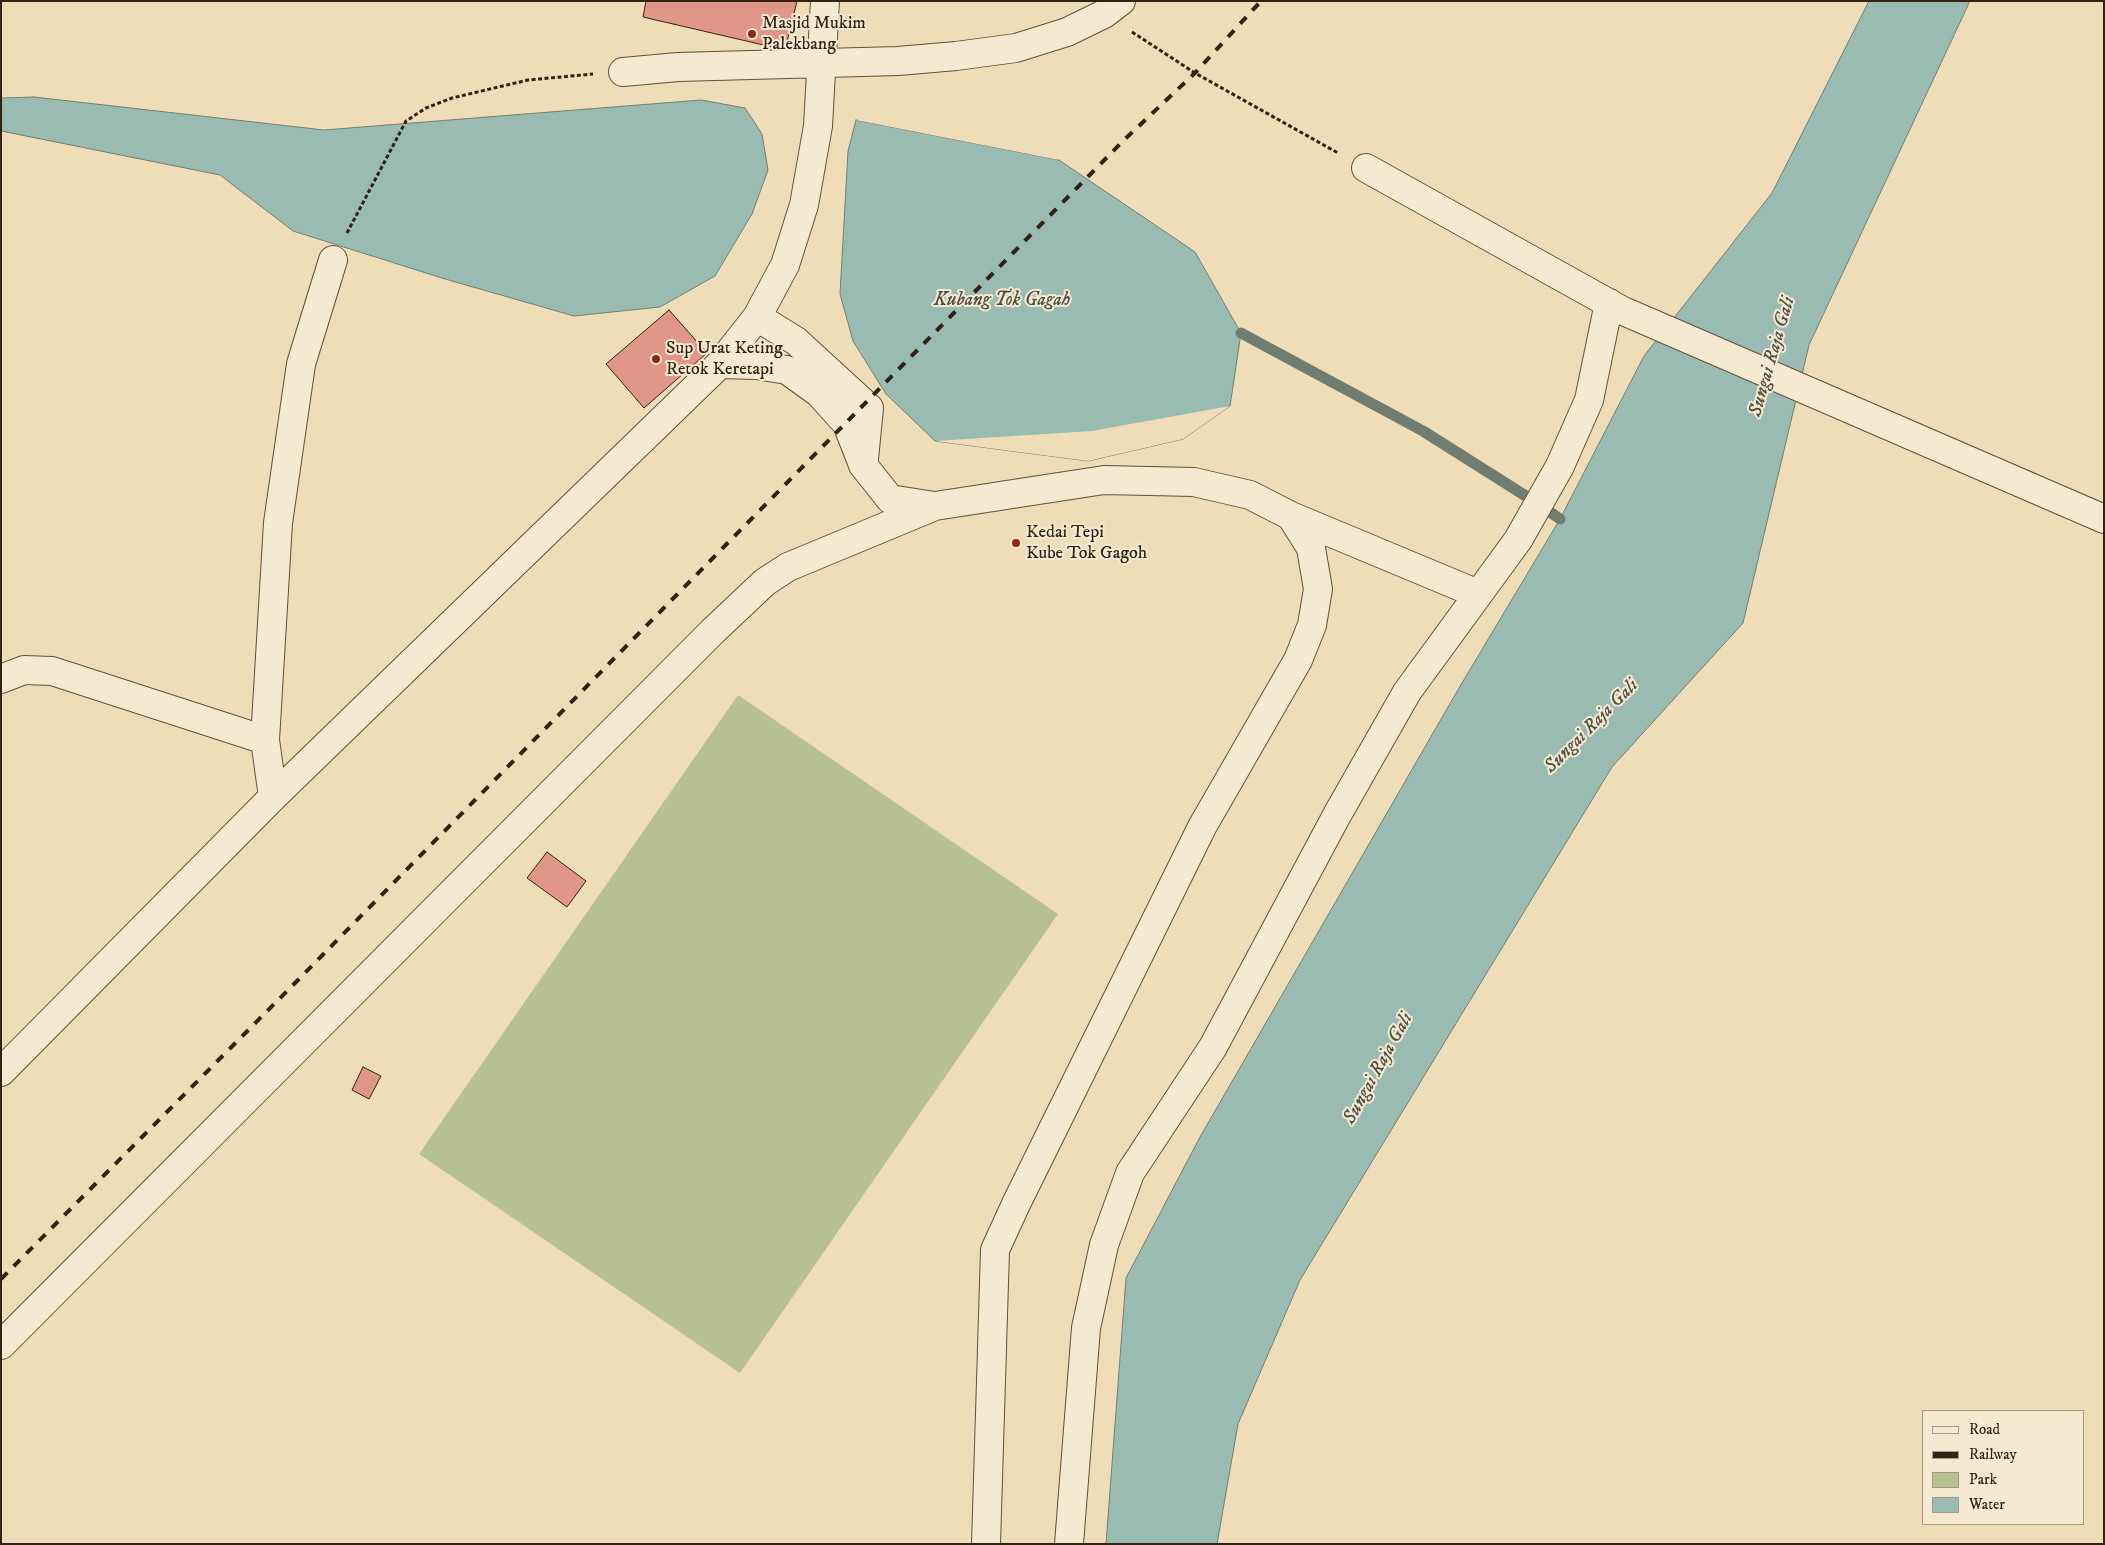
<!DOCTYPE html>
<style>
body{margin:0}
#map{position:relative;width:2105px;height:1545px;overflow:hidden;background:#efddb8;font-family:"IM FELL DW Pica",serif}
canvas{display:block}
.frame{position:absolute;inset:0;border:2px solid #312213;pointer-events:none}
.legend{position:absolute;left:1922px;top:1410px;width:162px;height:115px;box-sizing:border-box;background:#f5e9d1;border:1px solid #a79985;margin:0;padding:6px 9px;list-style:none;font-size:15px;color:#312213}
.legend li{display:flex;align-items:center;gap:10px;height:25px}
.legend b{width:25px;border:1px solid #a79985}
</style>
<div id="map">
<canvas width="2105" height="1545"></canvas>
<div class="frame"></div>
<ul class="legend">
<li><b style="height:6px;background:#f5e9d1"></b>Road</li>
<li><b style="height:6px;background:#312213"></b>Railway</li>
<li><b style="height:14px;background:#b7c190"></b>Park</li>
<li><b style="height:14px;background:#9abbb1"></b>Water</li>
</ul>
</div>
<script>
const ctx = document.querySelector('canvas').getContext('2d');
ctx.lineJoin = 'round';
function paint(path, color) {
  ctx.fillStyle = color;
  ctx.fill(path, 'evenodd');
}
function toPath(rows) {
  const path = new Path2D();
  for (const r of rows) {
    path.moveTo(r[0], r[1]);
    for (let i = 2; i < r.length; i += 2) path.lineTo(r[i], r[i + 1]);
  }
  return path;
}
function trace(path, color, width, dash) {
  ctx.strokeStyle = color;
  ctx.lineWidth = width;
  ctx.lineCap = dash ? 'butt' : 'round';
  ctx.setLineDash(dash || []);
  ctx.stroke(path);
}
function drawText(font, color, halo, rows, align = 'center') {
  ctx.font = font + ' "IM FELL DW Pica",serif';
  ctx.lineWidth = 4;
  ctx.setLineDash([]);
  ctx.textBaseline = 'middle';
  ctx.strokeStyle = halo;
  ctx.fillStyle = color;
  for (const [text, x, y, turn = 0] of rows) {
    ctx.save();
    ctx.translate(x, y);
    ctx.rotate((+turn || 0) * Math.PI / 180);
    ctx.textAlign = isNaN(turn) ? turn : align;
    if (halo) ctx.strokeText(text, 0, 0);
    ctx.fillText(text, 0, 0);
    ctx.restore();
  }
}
paint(toPath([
 [738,695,1058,914,740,1373,419,1154]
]), '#b7c190');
const water = toPath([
 [1869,1,1970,1,1809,345,1743,623,1612,767,1300,1280,1238,1424,1217,1544,1106,1544,1126,1278,1200,1137,1459,688,1560,519,1644,356,1772,193,1869,1],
 [34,97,324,130,701,100,745,108,762,134,768,170,752,214,715,276,660,307,574,316,445,279,293,231,220,175,1,131,1,98,34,97],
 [856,120,1059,160,1195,252,1241,333,1230,406,1183,439,1088,461,935,441,886,394,853,341,840,294,848,151,856,120]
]);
paint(water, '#9abbb1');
trace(water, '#707e72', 1);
paint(toPath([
 [856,120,866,120,1051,156,1059,160],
 [1230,406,1183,439,1088,461,935,441,1092,431]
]), '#efddb8');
trace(toPath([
 [1241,333,1423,431,1529,498],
 [1550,512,1560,519]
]), '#707e72', 11);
const building = toPath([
 [646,1,797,1,785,50,643,17,646,1],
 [669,310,707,353,644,408,606,364,669,310],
 [547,852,586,881,567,907,527,878,547,852],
 [363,1067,381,1076,369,1099,352,1090,363,1067]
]);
paint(building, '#e0978a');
trace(building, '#312213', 1);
const minor = toPath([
 [623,72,678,67,898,61,956,56,1016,48,1067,32,1104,14,1121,1],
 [1366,168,1621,310,2104,519],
 [757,317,796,341,869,408,864,459],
 [720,364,756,365,787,370,819,393,847,424,863,465,890,499,934,506],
 [1291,516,1478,594],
 [1,679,24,670,52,671,265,740],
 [273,797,265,740,278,523,301,364,333,260],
 [1,1072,273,797,720,364,757,317,785,265,804,205,818,126,825,1],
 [1,1345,713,631,765,582,788,567,935,506,1104,480,1194,482,1250,495,1291,516,1311,548,1318,589,1312,625,1298,660,1202,827,1016,1204,995,1250,986,1544],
 [1069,1544,1086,1328,1104,1245,1130,1173,1213,1047,1337,815,1407,692,1518,540,1560,466,1589,400,1609,303]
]);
trace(minor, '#60513c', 30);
trace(toPath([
 [1132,32,1195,73,1338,153],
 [347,233,406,121,426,108,452,98,528,80,593,74]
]), '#312213', 3, [4, 2.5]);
trace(minor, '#f5e9d1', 28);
trace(toPath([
 [1,1279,298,980,1124,140,1195,73,1261,1]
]), '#312213', 4, [9, 9]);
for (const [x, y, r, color] of [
 [752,34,5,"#8f2418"],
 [656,359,5,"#8f2418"],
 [1016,543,5,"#8f2418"]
]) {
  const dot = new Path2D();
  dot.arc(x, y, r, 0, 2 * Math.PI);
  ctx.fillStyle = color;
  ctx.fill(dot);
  trace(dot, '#f5e9d1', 2);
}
drawText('18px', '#312213', '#f5e9d1', [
 ["Masjid Mukim",762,24],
 ["Palekbang",762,45],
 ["Sup Urat Keting",666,349],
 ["Retok Keretapi",666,370],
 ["Kedai Tepi",1026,533],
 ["Kube Tok Gagoh",1026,554]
], 'left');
drawText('italic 19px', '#505042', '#f5e9d1', [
 ["Kubang Tok Gagah",1002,301],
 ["Sungai Raja Gali",1773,357,-74],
 ["Sungai Raja Gali",1592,727,-45],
 ["Sungai Raja Gali",1379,1069,-61]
]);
</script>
